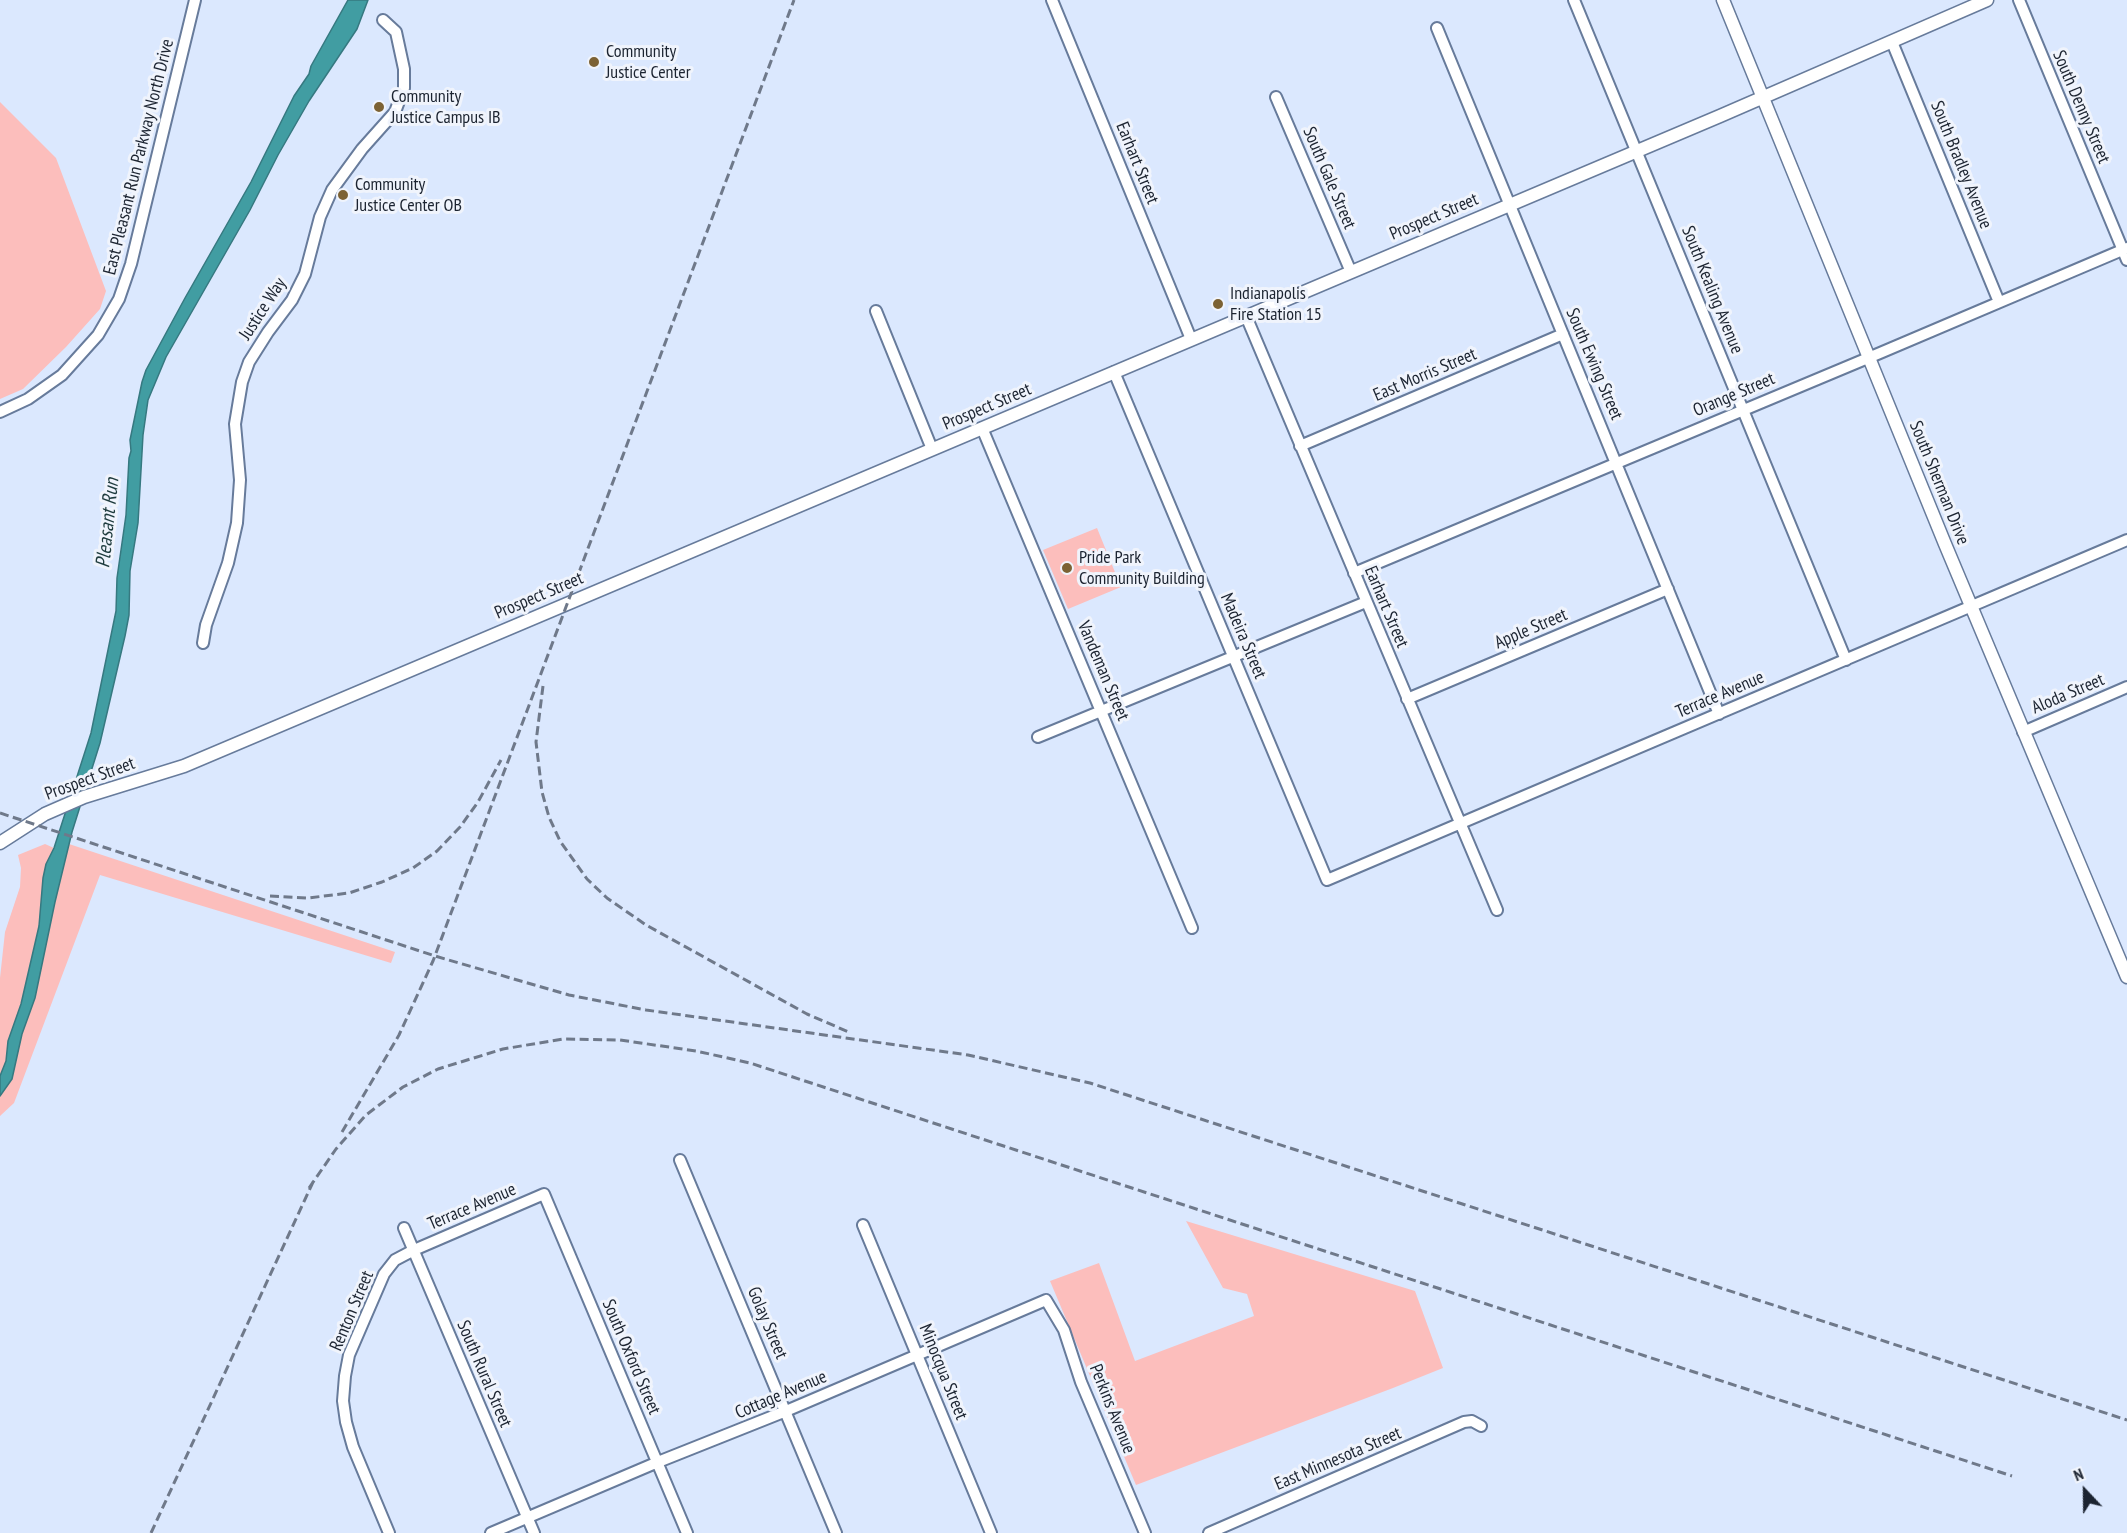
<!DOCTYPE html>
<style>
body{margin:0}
#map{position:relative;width:2127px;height:1533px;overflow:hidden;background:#dbe8fe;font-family:"PT Sans Narrow",sans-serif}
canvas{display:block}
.north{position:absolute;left:2055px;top:1461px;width:60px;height:60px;-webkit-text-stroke:4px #f0f4fc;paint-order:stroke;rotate:338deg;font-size:16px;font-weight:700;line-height:24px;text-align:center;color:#1c2431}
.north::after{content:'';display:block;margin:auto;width:21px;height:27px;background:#1c2431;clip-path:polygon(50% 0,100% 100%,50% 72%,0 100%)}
</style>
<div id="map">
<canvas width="2127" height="1533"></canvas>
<div class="north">N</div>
</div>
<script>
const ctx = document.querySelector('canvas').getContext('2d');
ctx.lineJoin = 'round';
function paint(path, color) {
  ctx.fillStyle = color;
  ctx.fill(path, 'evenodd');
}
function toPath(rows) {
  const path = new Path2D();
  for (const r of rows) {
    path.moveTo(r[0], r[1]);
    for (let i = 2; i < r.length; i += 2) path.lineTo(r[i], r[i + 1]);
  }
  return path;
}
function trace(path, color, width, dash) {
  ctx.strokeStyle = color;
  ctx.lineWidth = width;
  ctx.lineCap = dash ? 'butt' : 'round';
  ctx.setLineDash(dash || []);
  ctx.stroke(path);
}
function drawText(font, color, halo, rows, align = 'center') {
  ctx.font = font + ' "PT Sans Narrow",sans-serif';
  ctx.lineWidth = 6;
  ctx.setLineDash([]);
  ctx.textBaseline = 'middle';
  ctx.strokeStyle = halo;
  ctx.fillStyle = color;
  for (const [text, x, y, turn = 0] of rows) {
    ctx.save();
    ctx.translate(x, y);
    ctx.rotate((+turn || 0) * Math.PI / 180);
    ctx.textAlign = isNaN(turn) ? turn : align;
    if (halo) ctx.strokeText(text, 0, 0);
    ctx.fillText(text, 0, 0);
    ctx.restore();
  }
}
paint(toPath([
 [0,102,56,158,106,291,100,309,66,347,23,389,0,399],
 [1097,528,1121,587,1068,609,1043,550],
 [45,844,54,848,46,864,43,878,39,925,21,1004,8,1041,6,1061,0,1076,0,978,5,932,20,887,21,868,18,855],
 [69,844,395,952,391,963,100,875,14,1103,0,1116,0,1096,12,1079,22,1034,35,998,55,902],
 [1186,1221,1415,1291,1443,1368,1393,1388,1136,1485,1050,1281,1099,1263,1135,1361,1254,1316,1247,1294,1223,1288]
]), '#fcbebc');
const water = toPath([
 [348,0,368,0,357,29,309,101,278,155,250,210,166,357,148,400,143,435,138,523,130,571,129,615,125,636,100,743,72,832,55,902,35,998,22,1034,12,1079,0,1096,0,1076,6,1061,8,1041,21,1004,39,926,43,878,46,864,54,848,91,733,116,611,117,578,126,515,129,458,131,451,130,440,142,382,146,370,185,298,251,182,294,96,309,74,311,66,348,0]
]);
paint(water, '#419da2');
trace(water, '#367980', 1.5);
const minor = toPath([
 [1052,0,1191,339],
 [1574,0,1846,660],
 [2019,0,2127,260],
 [1437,28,1719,714],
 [1892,42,1999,302],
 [1276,97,1351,272],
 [876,311,932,449],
 [1246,316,1497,910],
 [1114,372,1327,880,2127,540],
 [0,412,28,399,62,375,98,335,119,299,131,264,195,0],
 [982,428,1192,928],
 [1300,446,1563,334],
 [1354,573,1880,353,2127,248],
 [203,643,206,625,228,563,237,523,240,480,235,424,242,382,249,362,268,332,292,300,305,274,320,217,332,190,362,149,395,112,404,88,404,69,396,32,383,20],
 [1407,699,1668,589],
 [2023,732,2127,687],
 [1038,737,1366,602],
 [680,1160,836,1533],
 [863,1225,991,1533],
 [404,1228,534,1533],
 [389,1533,353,1447,346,1422,343,1401,345,1376,349,1355,384,1274,395,1260,414,1250,544,1194,687,1533],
 [491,1533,658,1462,786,1411,1046,1300,1064,1330,1081,1382,1145,1533],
 [1209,1533,1464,1422,1472,1421,1481,1426]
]);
const major = toPath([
 [1723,0,1945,544,2127,977],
 [0,843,45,814,84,797,184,766,1720,116,1987,0]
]);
trace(minor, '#677b9b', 14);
trace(major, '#677b9b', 15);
trace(minor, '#fff', 10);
trace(major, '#fff', 12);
trace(toPath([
 [543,686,536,742,542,792,549,817,560,841,587,879,607,898,646,925,807,1014,851,1033],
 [0,813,435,956,569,995,646,1010,968,1055,1090,1083,2127,1420],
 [270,896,308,898,349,893,382,882,413,868,437,851,460,827,478,802,501,760],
 [342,1132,399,1035,433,961,794,0],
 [309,1188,336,1149,366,1115,403,1087,438,1069,503,1049,563,1039,620,1040,696,1051,750,1063,2012,1476],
 [151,1533,313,1182]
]), '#6f798a', 3, [9, 4.5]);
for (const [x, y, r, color] of [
 [594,62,6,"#7c6234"],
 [379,107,6,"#7c6234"],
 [343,195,6,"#7c6234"],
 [1218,304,6,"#7c6234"],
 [1067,568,6,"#7c6234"]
]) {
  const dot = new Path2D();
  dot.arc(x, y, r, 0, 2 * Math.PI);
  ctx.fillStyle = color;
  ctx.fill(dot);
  trace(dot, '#f0f4fc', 2);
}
drawText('18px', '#1c2431', '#f0f4fc', [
 ["Community",606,52],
 ["Justice Center",606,73],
 ["Community",391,97],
 ["Justice Campus IB",391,118],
 ["Community",355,185],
 ["Justice Center OB",355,206],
 ["Indianapolis",1230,294],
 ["Fire Station 15",1230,315],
 ["Pride Park",1079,558],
 ["Community Building",1079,579]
], 'left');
drawText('18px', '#1c2431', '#f0f4fc', [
 ["South Denny Street",2081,107,67],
 ["East Pleasant Run Parkway North Drive",139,157,-76],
 ["Earhart Street",1137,163,68],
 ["South Bradley Avenue",1961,165,68],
 ["South Gale Street",1329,178,67],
 ["Prospect Street",1434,217,-23],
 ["South Kealing Avenue",1712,290,68],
 ["Justice Way",263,309,-57],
 ["South Ewing Street",1594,364,67],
 ["East Morris Street",1425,375,-23],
 ["Orange Street",1734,395,-23],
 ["Prospect Street",987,407,-23],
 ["South Sherman Drive",1939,483,68],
 ["Prospect Street",539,596,-23],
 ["Earhart Street",1386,607,67],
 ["Apple Street",1531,629,-23],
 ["Madeira Street",1243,636,67],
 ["Vandeman Street",1103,671,67],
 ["Aloda Street",2068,694,-23],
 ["Terrace Avenue",1720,695,-23],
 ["Prospect Street",90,779,-20],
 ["Terrace Avenue",472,1207,-23],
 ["Renton Street",352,1311,-67],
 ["Golay Street",767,1323,67],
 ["South Oxford Street",631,1357,67],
 ["Minocqua Street",943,1372,68],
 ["South Rural Street",484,1374,67],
 ["Cottage Avenue",781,1395,-23],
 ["Perkins Avenue",1112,1409,68],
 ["East Minnesota Street",1338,1459,-23]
]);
drawText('italic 20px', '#1f3c3e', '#f0f4fc', [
 ["Pleasant Run",108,523,-84]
]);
</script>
